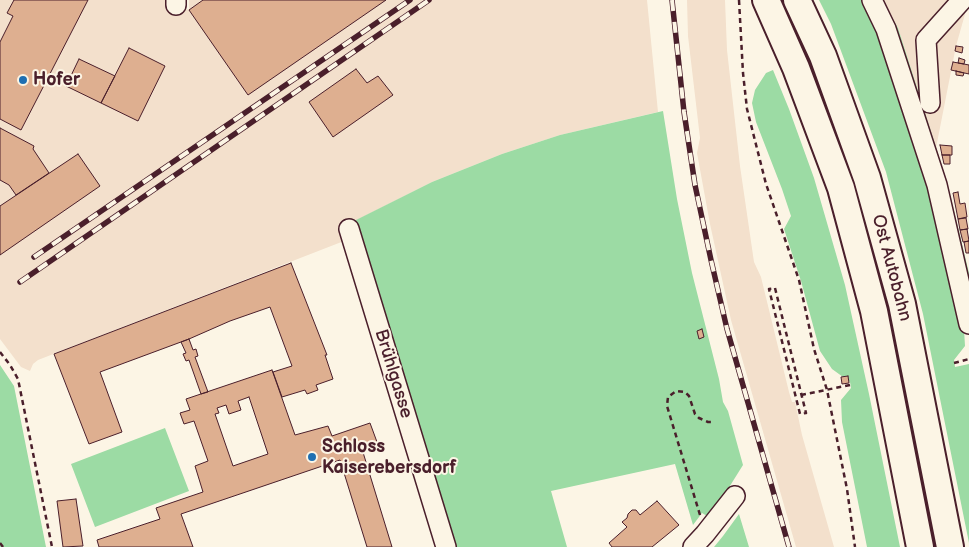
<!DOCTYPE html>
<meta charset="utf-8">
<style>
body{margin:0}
canvas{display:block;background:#fcf5e5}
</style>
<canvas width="969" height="547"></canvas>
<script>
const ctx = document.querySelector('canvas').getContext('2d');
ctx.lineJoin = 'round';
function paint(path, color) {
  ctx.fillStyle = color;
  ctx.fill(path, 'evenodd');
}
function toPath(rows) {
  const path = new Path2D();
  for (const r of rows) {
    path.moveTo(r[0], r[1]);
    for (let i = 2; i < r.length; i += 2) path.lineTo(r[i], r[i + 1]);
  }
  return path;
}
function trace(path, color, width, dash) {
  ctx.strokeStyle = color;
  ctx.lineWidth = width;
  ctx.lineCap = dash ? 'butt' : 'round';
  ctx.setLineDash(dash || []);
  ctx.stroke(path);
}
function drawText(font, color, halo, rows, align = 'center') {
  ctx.font = font + ' "Balsamiq Sans",sans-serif';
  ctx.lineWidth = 4;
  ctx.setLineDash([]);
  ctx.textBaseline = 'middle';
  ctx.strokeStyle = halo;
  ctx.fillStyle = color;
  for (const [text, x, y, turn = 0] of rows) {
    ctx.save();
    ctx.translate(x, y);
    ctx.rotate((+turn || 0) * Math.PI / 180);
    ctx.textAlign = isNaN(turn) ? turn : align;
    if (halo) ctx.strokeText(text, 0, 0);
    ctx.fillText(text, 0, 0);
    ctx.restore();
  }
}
paint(toPath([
 [0,0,166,0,185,10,189,9,189,0,647,0,658,112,560,135,502,154,432,182,341,228,344,241,38,360,33,364,30,371,21,367,0,339],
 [687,0,725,0,727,50,740,166,754,262,761,277,789,392,792,402,795,402,802,435,834,547,796,547,731,320,710,224,697,153,700,138,688,36],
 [882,0,969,0,956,46,936,148,898,28]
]), '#f3e0cc');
paint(toPath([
 [819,0,882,0,898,28,947,182,969,273,969,332,964,329,965,346,954,360,955,367,969,364,969,543,923,314,886,172,831,24],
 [773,70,789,109,814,178,845,285,869,394,900,547,867,547,842,422,841,400,851,388,850,382,832,369,820,351,801,281,784,229,791,216,782,189,756,122,752,103,755,90,766,73],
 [663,111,677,199,692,273,719,379,723,402,728,411,743,465,728,489,707,516,702,513,693,525,675,464,551,491,567,547,452,547,352,222,432,182,502,154,560,135],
 [0,365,14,386,46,547,0,547],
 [165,428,189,491,95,527,71,464],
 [739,514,749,547,714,547,723,536]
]), '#9cdba4');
const building = toPath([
 [14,0,88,0,21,130,0,119,0,42,13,16,7,13,14,0],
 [203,0,386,0,248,95,189,10,203,0],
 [956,46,963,47,962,53,955,51,956,46],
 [129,48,165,66,138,121,101,103,129,48],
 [959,58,965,60,964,64,958,63,959,58],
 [79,59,115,76,101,103,66,86,79,59],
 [953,62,969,65,969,74,951,70,953,62],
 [356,69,367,83,378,76,393,95,333,137,309,102,356,69],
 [956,71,964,73,963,76,956,75,956,71],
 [0,128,34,146,33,149,49,173,16,195,9,185,0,180,0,128],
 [940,145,952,146,952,155,942,155,940,145],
 [78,154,100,186,0,255,0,206,78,154],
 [942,155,950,155,950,164,944,164,942,155],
 [958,192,960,204,965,203,967,217,958,219,953,193,958,192],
 [966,218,968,229,960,230,958,219,966,218],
 [967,229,969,241,963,242,960,230,967,229],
 [969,241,969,253,966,253,964,242,969,241],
 [291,263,327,355,325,355,333,379,316,385,318,390,307,394,305,390,282,397,273,372,292,366,270,307,230,321,189,339,100,372,122,432,89,444,54,354,291,263],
 [702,329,704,337,699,339,697,331,702,329],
 [189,339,193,350,196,349,198,356,195,357,208,392,201,394,189,360,186,361,183,354,186,353,181,342,189,339],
 [272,370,295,435,328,426,332,436,370,423,377,442,362,449,392,547,367,547,340,460,181,514,193,547,99,547,97,540,160,519,156,508,203,492,195,466,208,461,194,421,184,424,180,413,190,410,186,399,272,370],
 [249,397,268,454,233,466,215,414,219,413,217,408,226,405,229,414,241,410,238,401,249,397],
 [848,376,849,383,842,384,841,377,848,376],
 [76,499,83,546,63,547,57,501,76,499],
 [657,501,679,525,652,547,612,547,609,543,627,527,622,522,627,518,628,514,632,510,636,510,640,515,657,501]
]);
paint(building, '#deaf90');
trace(building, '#4a1f2b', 1);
const minor = toPath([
 [176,0,176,5],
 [872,0,886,29,937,185,969,324],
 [930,103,926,40,962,0],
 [349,229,446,547],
 [693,547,705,534,735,496]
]);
const highway = toPath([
 [766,0,796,68,841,188,874,311,920,547],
 [797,0,823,56,867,178,902,304,950,547]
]);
trace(minor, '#4a1f2b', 22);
trace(highway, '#4a1f2b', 30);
trace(toPath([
 [739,0,743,73,747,109,766,184,799,280,814,349,827,390,847,489,855,547],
 [775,288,806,413,800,414,769,289,775,288],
 [0,352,10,365,18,379,52,547],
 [954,363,969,359],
 [801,395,850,385],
 [700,515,667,406,668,397,676,391,685,392,689,396,695,414,699,418,708,422,714,422],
 [0,543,3,547]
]), '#4a1f2b', 2.5, [5, 4]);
trace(minor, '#fcf5e5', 19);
trace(highway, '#fcf5e5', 26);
const rail = toPath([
 [672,0,684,112,695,185,711,260,727,329,789,547],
 [34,257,410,0],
 [20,282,429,0]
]);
trace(rail, '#4a1f2b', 5.5);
trace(rail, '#fcf5e5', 4, [11]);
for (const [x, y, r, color] of [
 [23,80,5,"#1f6fb2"],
 [312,457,5,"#1f6fb2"]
]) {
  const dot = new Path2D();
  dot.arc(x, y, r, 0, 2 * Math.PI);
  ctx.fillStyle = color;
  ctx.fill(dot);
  trace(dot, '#fcf5e5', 2);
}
drawText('bold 18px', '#4a1f2b', '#fcf5e5', [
 ["Hofer",33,80],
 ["Schloss",322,447],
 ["Kaiserebersdorf",322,468]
], 'left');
drawText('18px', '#4a1f2b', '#fcf5e5', [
 ["Ost Autobahn",891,268,75],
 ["Brühlgasse",393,374,73]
]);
</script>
